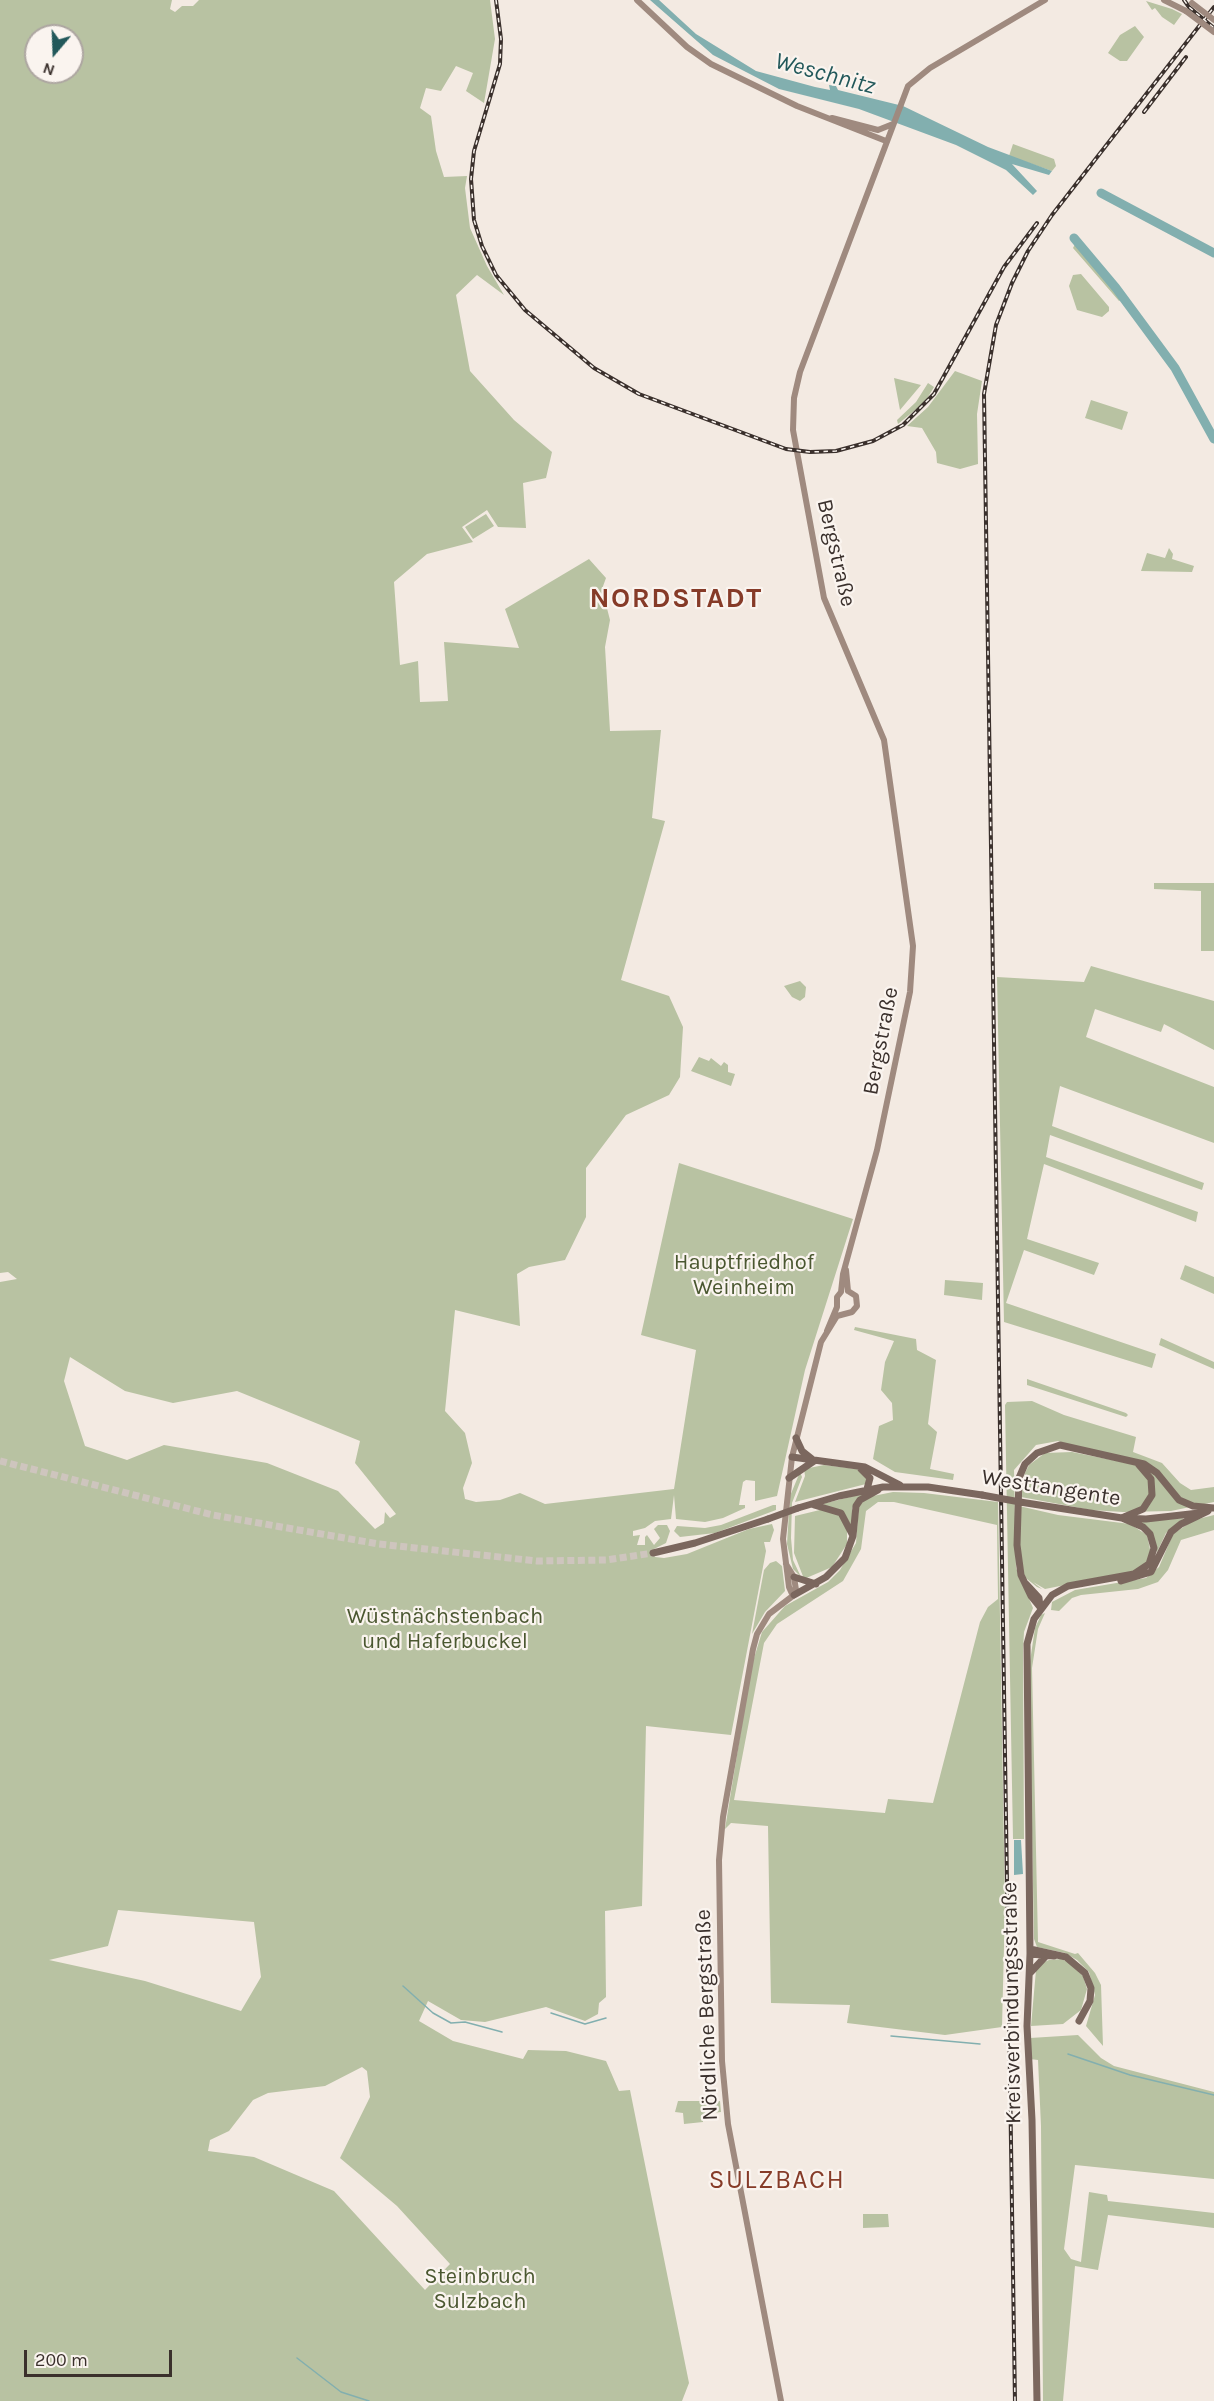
<!DOCTYPE html>
<meta charset="utf-8">
<style>
body{margin:0}
#map{position:relative;width:1214px;height:2401px;overflow:hidden;background:#f3eae2;font-family:Karla,sans-serif}
canvas{display:block}
.north{position:absolute;left:24px;top:24px;width:60px;height:60px;box-sizing:border-box;background:#faf4ef;border:2px solid #ada6a1;border-radius:50%;rotate:199deg;font-size:16px;font-weight:700;line-height:24px;text-align:center;color:#3a302c}
.north::after{content:'';display:block;margin:auto;width:21px;height:27px;background:#22585a;clip-path:polygon(50% 0,100% 100%,50% 72%,0 100%)}
.scale{position:absolute;left:24px;top:2350px;width:148px;height:27px;box-sizing:border-box;border:3px solid #3a302c;border-top:0;padding-left:8px;font-size:18px;line-height:21px;white-space:nowrap;color:#3a302c;-webkit-text-stroke:4px #faf4ef;paint-order:stroke}
</style>
<div id="map">
<canvas width="1214" height="2401"></canvas>
<div class="north">N</div>
<div class="scale">200 m</div>
</div>
<script>
const ctx = document.querySelector('canvas').getContext('2d');
ctx.lineJoin = 'round';
function paint(path, color) {
  ctx.fillStyle = color;
  ctx.fill(path, 'evenodd');
}
function toPath(rows) {
  const path = new Path2D();
  for (const r of rows) {
    path.moveTo(r[0], r[1]);
    for (let i = 2; i < r.length; i += 2) path.lineTo(r[i], r[i + 1]);
  }
  return path;
}
function trace(path, color, width, dash) {
  ctx.strokeStyle = color;
  ctx.lineWidth = width;
  ctx.lineCap = dash ? 'butt' : 'round';
  ctx.setLineDash(dash || []);
  ctx.stroke(path);
}
function drawText(font, color, halo, rows, align = 'center') {
  ctx.font = font + ' Karla,sans-serif';
  ctx.lineWidth = 4.5;
  ctx.setLineDash([]);
  ctx.textBaseline = 'middle';
  ctx.strokeStyle = halo;
  ctx.fillStyle = color;
  for (const [text, x, y, turn = 0] of rows) {
    ctx.save();
    ctx.translate(x, y);
    ctx.rotate((+turn || 0) * Math.PI / 180);
    ctx.textAlign = isNaN(turn) ? turn : align;
    if (halo) ctx.strokeText(text, 0, 0);
    ctx.fillText(text, 0, 0);
    ctx.restore();
  }
}
paint(toPath([
 [0,0,172,0,170,9,175,12,182,6,193,6,199,0,490,0,495,39,484,103,466,91,473,73,456,66,441,91,426,88,420,108,431,116,436,151,444,177,467,176,465,188,470,228,487,266,504,295,477,275,456,295,470,371,514,420,552,452,546,478,523,483,526,528,498,527,487,510,462,527,473,542,427,554,394,582,400,665,418,661,420,702,448,701,444,642,519,648,505,609,589,559,606,578,602,589,610,620,605,647,610,731,661,730,652,818,665,821,621,980,669,996,683,1027,680,1077,669,1095,626,1115,586,1168,586,1217,565,1260,529,1267,517,1274,520,1326,455,1310,445,1411,465,1433,472,1463,463,1488,465,1499,476,1502,500,1500,520,1493,545,1504,674,1489,696,1350,641,1335,679,1163,853,1219,805,1370,777,1496,755,1501,755,1481,746,1480,743,1482,739,1505,745,1505,745,1508,723,1518,705,1522,676,1519,674,1495,671,1519,655,1521,645,1528,633,1531,633,1536,640,1535,637,1545,645,1545,645,1537,647,1535,654,1545,660,1538,654,1529,658,1525,667,1525,670,1531,666,1543,652,1550,655,1557,664,1558,687,1554,749,1529,772,1524,774,1530,770,1542,764,1542,766,1551,731,1735,646,1726,642,1906,605,1911,606,1997,599,2003,598,2014,585,2021,546,2007,485,2022,461,2020,428,2001,419,2021,453,2041,523,2059,528,2050,566,2051,606,2061,619,2091,630,2090,689,2383,682,2401,0,2401,0,1282,17,1279,8,1272,0,1273],
 [36,36,72,36,72,72,36,72],
 [70,1357,125,1391,173,1403,237,1391,360,1441,355,1463,396,1514,390,1518,385,1512,384,1523,375,1529,338,1491,267,1463,164,1445,127,1460,85,1446,64,1381],
 [118,1910,254,1922,261,1977,241,2011,145,1981,49,1960,108,1946],
 [362,2067,367,2071,370,2097,340,2158,397,2206,450,2264,425,2290,334,2191,254,2157,208,2151,210,2140,229,2131,253,2100,268,2093,325,2086],
 [1146,1,1172,9,1182,14,1174,25,1162,17,1155,8,1152,10],
 [1135,26,1144,37,1127,61,1120,61,1108,53,1120,35],
 [1013,144,1054,159,1056,166,1052,171,1009,156],
 [1076,242,1122,299,1119,301,1073,248],
 [1081,274,1109,307,1109,311,1102,317,1077,310,1069,286,1073,275],
 [955,371,982,381,977,414,978,464,960,469,937,463,936,452,922,428,907,426,928,407],
 [894,378,921,385,900,410],
 [928,383,934,387,925,402,898,424,897,420,916,402],
 [1091,400,1128,412,1122,430,1085,418],
 [486,514,494,526,473,539,465,527],
 [1169,548,1173,554,1172,559,1194,566,1192,572,1141,571,1147,553,1165,558],
 [1154,883,1214,883,1214,951,1201,951,1201,891,1154,889],
 [1091,966,1214,1001,1214,1050,1164,1024,1161,1032,1095,1009,1086,1037,1214,1087,1214,1143,1060,1086,1052,1126,1204,1183,1202,1190,1050,1135,1046,1157,1198,1212,1196,1222,1044,1164,1027,1239,1099,1263,1094,1275,1024,1250,1006,1303,1156,1354,1152,1368,1004,1322,997,977,1084,982],
 [800,981,806,987,805,997,800,1001,792,997,784,986],
 [699,1057,709,1061,711,1058,721,1066,724,1062,728,1065,728,1072,735,1074,731,1086,691,1071],
 [1185,1265,1214,1277,1214,1294,1180,1279],
 [945,1280,983,1283,982,1300,944,1295],
 [855,1327,916,1339,917,1350,936,1360,928,1424,937,1432,930,1469,954,1474,953,1480,895,1472,873,1459,879,1426,893,1420,892,1403,881,1390,885,1362,894,1341,854,1330],
 [1161,1338,1214,1362,1214,1369,1159,1345],
 [1027,1379,1126,1413,1128,1415,1126,1417,1027,1385],
 [1032,1401,1064,1415,1136,1437,1133,1452,1162,1463,1180,1483,1191,1490,1214,1487,1214,1502,1171,1511,1123,1512,1091,1510,1021,1497,1025,1473,1029,1465,1045,1453,1072,1452,1127,1463,1058,1441,1036,1445,1014,1470,1016,1568,1033,1608,1024,1632,1023,1650,1024,1839,1013,1839,1005,1405,1007,1402],
 [824,1465,857,1469,867,1476,866,1484,795,1502,805,1476,804,1469],
 [800,1472,802,1477,792,1503,791,1538,793,1560,801,1577,793,1569,787,1544,790,1496],
 [870,1492,852,1508,852,1527,844,1513,822,1504],
 [893,1492,924,1493,998,1502,1005,1906,1002,2027,945,2035,847,2023,850,2005,771,2003,768,1826,731,1823,725,1829,751,1668,762,1632,785,1606,828,1582,840,1570,856,1543,859,1505,868,1497],
 [878,1502,894,1502,997,1525,998,1599,988,1607,980,1622,933,1803,888,1799,885,1813,734,1800,764,1643,777,1624,843,1581,861,1549,866,1511],
 [773,1505,776,1505,776,1510,715,1533,680,1537,674,1531,677,1526,705,1528,721,1525],
 [1019,1506,1058,1515,1130,1524,1147,1535,1151,1554,1147,1562,1135,1571,1045,1589,1033,1582,1042,1589,1037,1587,1022,1575,1020,1569],
 [824,1509,839,1515,847,1528,847,1544,832,1567,804,1579,794,1553,795,1516],
 [1214,1515,1214,1530,1181,1540,1168,1570,1158,1582,1138,1589,1081,1595,1072,1598,1059,1611,1051,1610,1052,1602,1075,1590,1146,1578,1159,1567,1173,1534,1194,1520],
 [1184,1518,1166,1533,1157,1552,1139,1522],
 [776,1561,782,1566,785,1591,765,1612,752,1634,764,1570,770,1563],
 [1045,1613,1038,1629,1032,1668,1038,1942,1075,1954,1078,1953,1095,1973,1101,1985,1103,2046,1086,2026,1095,1995,1089,1972,1077,1960,1065,1953,1037,1947,1034,1939,1029,1668,1035,1628,1041,1615],
 [1061,1959,1068,1962,1083,1976,1087,1989,1081,2010,1063,2024,1031,2026,1036,1970,1040,1964,1049,1960],
 [1078,2035,1101,2058,1114,2066,1214,2092,1214,2179,1075,2165,1064,2249,1071,2259,1081,2262,1089,2192,1107,2195,1108,2201,1214,2213,1214,2228,1108,2215,1098,2270,1075,2266,1063,2401,1043,2401,1041,2126,1038,2060,1030,2059,1030,2038],
 [678,2101,720,2101,721,2112,703,2114,703,2122,684,2124,683,2113,675,2112],
 [863,2214,888,2214,889,2227,863,2228]
]), '#b8c2a2');
paint(toPath([
 [650,0,659,0,696,34,756,71,815,87,830,90,829,85,836,86,838,90,903,106,988,147,1052,171,1049,175,1012,164,1037,191,1033,195,1006,170,956,145,859,109,779,89,713,55],
 [1014,1840,1021,1840,1023,1874,1014,1875]
]), '#82afaf');
trace(toPath([
 [403,1986,433,2013,451,2023,465,2022,502,2032],
 [551,2013,585,2024,606,2018],
 [891,2036,980,2044],
 [1068,2054,1130,2075,1214,2095],
 [297,2358,341,2392,369,2401]
]), '#82afaf', 1.5);
trace(toPath([
 [1101,193,1214,253],
 [1074,238,1116,288,1175,368,1214,439]
]), '#82afaf', 9);
trace(toPath([
 [0,1461,213,1515,379,1544,537,1561,606,1560,653,1553]
]), '#cec5be', 7, [7, 3.5]);
trace(toPath([
 [637,0,687,47,711,64,797,106,886,141],
 [1164,0,1186,11],
 [832,118,878,130,893,124],
 [846,1270,848,1291],
 [827,1331,837,1307,837,1297,841,1292,843,1274,877,1150,910,992,913,946,884,740,824,598,793,430,794,398,800,372,908,86,930,68,1045,0],
 [793,1596,789,1587,783,1539,792,1457,821,1342,837,1316,852,1312,857,1306,856,1296,848,1291],
 [781,2401,728,2124,722,2061,719,1860,723,1817,753,1649,757,1634,769,1614,794,1595,796,1590,794,1577,786,1564]
]), '#9f8a7f', 6);
trace(toPath([
 [796,1438,802,1451,812,1459],
 [792,1457,865,1467,900,1485],
 [861,1469,870,1478,867,1489],
 [789,1478,814,1461],
 [1020,1502,1122,1518,1146,1519,1199,1513],
 [814,1505,841,1513,852,1534],
 [798,1508,839,1496,883,1487,928,1487,982,1495],
 [1124,1517,1143,1509,1152,1495,1151,1479,1139,1465],
 [653,1553,695,1543,768,1519],
 [794,1577,816,1584],
 [1121,1581,1151,1572,1171,1532,1181,1524,1208,1511],
 [1026,1584,1039,1598,1040,1607],
 [794,1595,826,1577,845,1558,853,1536,856,1506,860,1500,878,1490],
 [1040,1607,1031,1596,1021,1575,1017,1545,1019,1478,1025,1464,1037,1453,1060,1445,1144,1464,1157,1473,1179,1500,1193,1506,1214,1508],
 [1030,1949,1066,1957,1085,1973,1091,1988,1090,2001,1079,2021],
 [1030,1954,1054,1956],
 [1030,1973,1045,1957],
 [1037,2401,1032,2120,1027,2026,1030,1954,1027,1644,1034,1619,1052,1595,1068,1586,1134,1574,1149,1564,1154,1548,1150,1534,1143,1527,1122,1518]
]), '#7b675e', 7);
const rail = toPath([
 [496,0,501,39,500,64,474,151,471,179,474,220,482,246,496,275,525,310,594,368,639,394,786,449,810,452,836,451,873,441,903,425,934,394,1004,267,1037,223],
 [1184,0,1189,7,1214,28],
 [1144,112,1186,57],
 [1015,2401,984,394,996,325,1012,283,1028,251,1052,215,1214,7]
]);
trace(rail, '#3a302c', 4);
trace(rail, '#faf4ef', 1.5, [4.5]);
trace(toPath([
 [1192,3,1214,20],
 [1186,11,1214,32]
]), '#9f8a7f', 6);
trace(toPath([
 [982,1495,1020,1502],
 [768,1519,798,1508]
]), '#7b675e', 7);
drawText('22px', '#3a302c', '#faf4ef', [
 ["Bergstraße",836,553,77],
 ["Bergstraße",881,1041,-79],
 ["Westtangente",1051,1488,9],
 ["Kreisverbindungsstraße",1012,2003,-91],
 ["Nördliche Bergstraße",707,2015,-92]
]);
drawText('22px', '#4a5730', '#faf4ef', [
 ["Hauptfriedhof",744,1263],
 ["Weinheim",744,1288],
 ["Wüstnächstenbach",445,1617],
 ["und Haferbuckel",445,1642],
 ["Steinbruch",480,2277],
 ["Sulzbach",480,2302]
]);
drawText('italic 24px', '#22585a', '#faf4ef', [
 ["Weschnitz",825,74,15]
]);
ctx.letterSpacing = '1.5px';
drawText('26px', '#863b28', '#faf4ef', [
 ["SULZBACH",777,2181]
]);
ctx.letterSpacing = '0px';
ctx.letterSpacing = '1.5px';
drawText('bold 28px', '#863b28', '#faf4ef', [
 ["NORDSTADT",676,599]
]);
ctx.letterSpacing = '0px';
</script>
